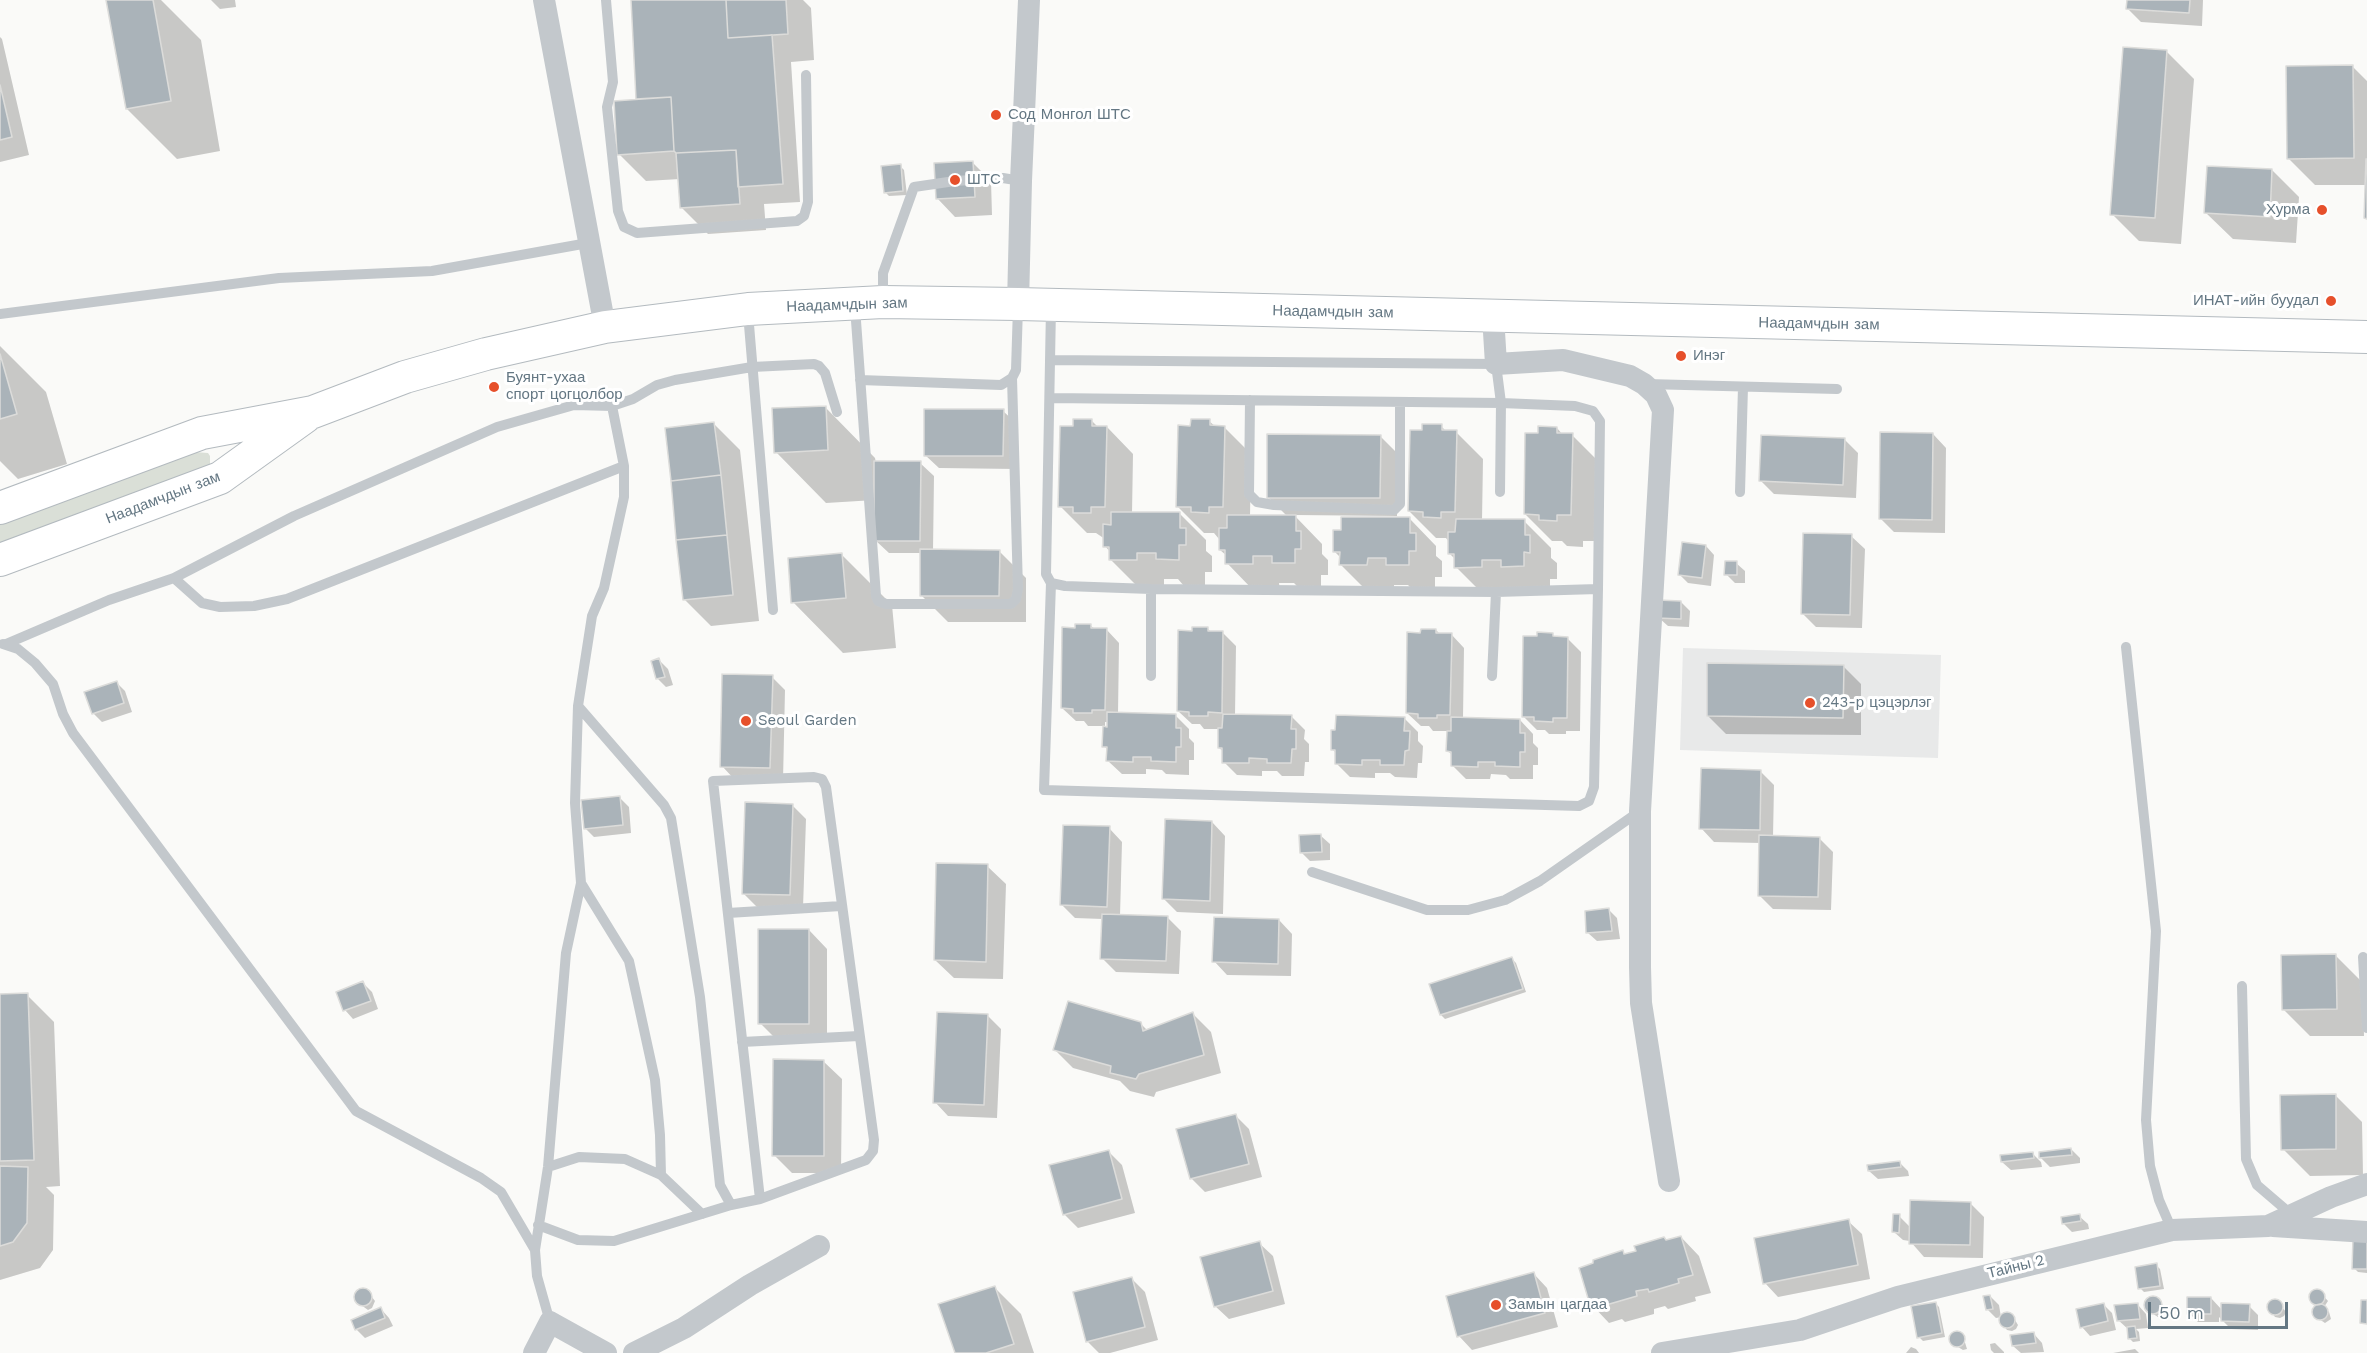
<!DOCTYPE html>
<meta charset="utf-8">
<style>
body{margin:0}
#map{position:relative;width:2367px;height:1353px;overflow:hidden;background:#fafaf8;font-family:"Work Sans",sans-serif}
canvas{display:block}
.scale{position:absolute;left:2148px;top:1302px;width:140px;height:27px;box-sizing:border-box;border:3px solid #647783;border-top:0;padding-left:8px;font-size:18px;line-height:21px;white-space:nowrap;color:#647783;-webkit-text-stroke:4px #fff;paint-order:stroke}
</style>
<div id="map">
<canvas width="2367" height="1353"></canvas>
<div class="scale">50 m</div>
</div>
<script>
const ctx = document.querySelector('canvas').getContext('2d');
ctx.lineJoin = 'round';
function paint(path, color) {
  ctx.fillStyle = color;
  ctx.fill(path, 'evenodd');
}
function toPath(rows) {
  const path = new Path2D();
  for (const r of rows) {
    if (r.length === 3) {
      path.moveTo(r[0] + r[2], r[1]);
      path.arc(r[0], r[1], r[2], 0, 2 * Math.PI);
      continue;
    }
    path.moveTo(r[0], r[1]);
    for (let i = 2; i < r.length; i += 2) path.lineTo(r[i], r[i + 1]);
  }
  return path;
}
function trace(path, color, width, dash) {
  ctx.strokeStyle = color;
  ctx.lineWidth = width;
  ctx.lineCap = dash ? 'butt' : 'round';
  ctx.setLineDash(dash || []);
  ctx.stroke(path);
}
function drawText(font, color, halo, rows, align = 'center') {
  ctx.font = font + ' "Work Sans",sans-serif';
  ctx.lineWidth = 6;
  ctx.setLineDash([]);
  ctx.textBaseline = 'middle';
  ctx.strokeStyle = halo;
  ctx.fillStyle = color;
  for (const [text, x, y, turn = 0] of rows) {
    ctx.save();
    ctx.translate(x, y);
    ctx.rotate((+turn || 0) * Math.PI / 180);
    ctx.textAlign = isNaN(turn) ? turn : align;
    if (halo) ctx.strokeText(text, 0, 0);
    ctx.fillText(text, 0, 0);
    ctx.restore();
  }
}
paint(toPath([
 [1683,648,1941,655,1938,758,1680,750]
]), '#e8e9e9');
paint(toPath([
 [195,452,208,453,210,456,210,466,0,546,0,524]
]), '#dadfd7');
paint(toPath([
 [108,0,161,0,201,40,220,151,177,159,127,109],
 [211,0,235,0,236,7,220,9],
 [632,0,803,0,811,8,814,60,791,62,800,202,764,204,766,230,708,234,681,207,680,179,646,181,619,154,640,101,638,99],
 [2128,0,2203,0,2202,26,2141,22,2128,9],
 [0,37,2,39,29,155,0,162],
 [2167,52,2194,79,2181,244,2139,241,2112,214],
 [2352,66,2367,81,2367,219,2367,185,2315,185,2288,158],
 [973,163,991,181,992,215,955,217,937,198],
 [900,166,904,170,907,195,889,196,885,192],
 [2272,170,2299,197,2296,243,2233,239,2206,213],
 [0,346,46,392,67,464,18,479,0,461],
 [825,407,875,458,876,463,920,463,934,476,933,551,999,551,1026,578,1026,622,948,622,921,595,921,553,889,553,875,540,875,500,826,503,776,452],
 [1003,411,1017,424,1016,469,939,468,925,455],
 [1092,421,1098,427,1107,427,1133,454,1132,514,1180,514,1206,540,1206,551,1212,556,1212,572,1205,572,1205,586,1184,586,1178,579,1164,579,1164,587,1138,587,1111,560,1111,553,1105,546,1105,539,1096,533,1087,533,1060,506,1074,427],
 [1209,421,1216,427,1224,427,1251,454,1250,517,1288,517,1268,497,1380,436,1398,454,1397,516,1294,515,1322,544,1322,554,1328,560,1328,575,1321,575,1321,589,1300,589,1294,583,1279,583,1280,590,1253,590,1227,563,1227,556,1220,550,1219,539,1214,533,1204,533,1177,506,1192,427],
 [713,423,740,450,759,621,711,626,684,599],
 [1441,426,1447,432,1456,432,1483,459,1482,521,1524,521,1551,548,1551,558,1557,563,1557,579,1550,579,1550,593,1483,594,1456,567,1456,560,1449,553,1449,542,1446,538,1436,538,1409,511,1424,432],
 [1557,428,1563,435,1572,435,1599,462,1597,541,1583,541,1583,547,1567,546,1562,541,1552,541,1525,514,1539,435],
 [1933,434,1946,448,1945,533,1894,532,1880,518],
 [1845,440,1858,453,1856,498,1774,494,1761,481],
 [1410,519,1436,546,1436,556,1442,561,1442,577,1435,577,1435,591,1414,591,1408,585,1394,585,1394,592,1368,592,1341,565,1341,558,1335,552],
 [1851,536,1865,549,1862,628,1816,627,1802,613],
 [1706,546,1714,555,1711,586,1688,583,1679,574],
 [841,554,892,605,896,648,843,653,793,602],
 [1736,563,1745,571,1745,583,1735,583,1726,574],
 [1681,602,1690,611,1689,627,1668,626,1659,618],
 [1091,626,1095,629,1106,629,1119,643,1118,714,1175,715,1189,729,1189,738,1194,743,1194,760,1189,760,1189,775,1166,774,1162,770,1146,769,1146,774,1122,774,1108,761,1108,750,1104,746,1104,726,1088,726,1084,721,1076,721,1062,708,1077,629],
 [1105,722,1108,722,1108,728,1105,728],
 [1207,628,1211,632,1222,632,1236,646,1235,716,1291,716,1305,730,1304,739,1309,744,1309,762,1305,762,1304,776,1282,776,1277,771,1262,771,1262,776,1237,775,1224,762,1224,752,1219,748,1220,729,1204,729,1200,724,1192,724,1178,711,1193,632],
 [1436,630,1440,634,1451,634,1464,648,1463,719,1520,720,1533,734,1533,743,1538,748,1538,765,1533,765,1533,779,1510,779,1506,775,1491,774,1490,779,1466,779,1452,765,1452,755,1448,751,1448,731,1433,731,1429,726,1421,726,1407,713,1422,634],
 [1552,634,1556,638,1567,638,1581,652,1580,731,1566,731,1566,734,1549,734,1545,730,1537,730,1523,716,1538,638],
 [659,660,668,669,673,685,666,687,657,678],
 [1843,666,1861,684,1861,735,1726,734,1708,716],
 [772,677,785,690,783,781,735,780,722,766],
 [116,682,125,691,132,712,102,722,93,713],
 [1404,718,1418,732,1418,741,1423,746,1422,763,1418,763,1417,778,1395,777,1390,773,1375,773,1375,778,1350,777,1337,764,1337,754,1333,750],
 [1760,771,1774,785,1773,837,1819,838,1833,852,1831,910,1773,909,1759,895,1761,843,1714,842,1701,828],
 [620,798,629,807,631,833,594,837,585,828],
 [792,805,806,819,803,908,757,907,743,893],
 [1212,822,1225,836,1223,914,1177,912,1164,899],
 [1109,828,1122,842,1120,916,1167,917,1181,931,1179,974,1116,972,1102,958,1103,919,1075,918,1061,904],
 [1321,836,1330,844,1330,860,1310,861,1301,852],
 [987,866,1006,884,1003,979,954,978,935,960],
 [1608,909,1617,918,1620,939,1597,941,1588,933],
 [1279,920,1292,934,1291,976,1227,975,1214,961],
 [809,930,827,949,827,1042,778,1041,760,1023],
 [2336,956,2363,983,2364,1036,2310,1036,2284,1010],
 [1512,959,1516,963,1526,992,1445,1019,1441,1015],
 [363,983,372,992,378,1009,353,1019,345,1010],
 [27,995,54,1022,60,1186,46,1187,54,1195,53,1250,40,1268,0,1280,0,996],
 [1193,1014,1211,1032,1221,1073,1156,1092,1154,1097,1130,1091,1120,1081,1073,1068,1055,1050,1140,1023,1148,1031],
 [988,1016,1001,1029,997,1118,948,1116,935,1102],
 [823,1061,842,1079,841,1173,792,1173,774,1155],
 [2335,1095,2362,1122,2363,1175,2310,1176,2283,1149],
 [1235,1115,1249,1129,1262,1177,1205,1192,1191,1178],
 [2071,1149,2080,1158,2080,1163,2050,1167,2041,1158],
 [1108,1151,1122,1165,1135,1213,1078,1228,1064,1214],
 [2032,1153,2041,1162,2042,1167,2011,1170,2002,1162],
 [1899,1162,1908,1171,1909,1176,1878,1179,1869,1171],
 [1970,1203,1984,1217,1983,1258,1924,1257,1910,1241,1903,1240,1894,1232,1899,1216,1911,1228],
 [2079,1216,2088,1224,2089,1229,2072,1232,2063,1223],
 [1848,1221,1862,1234,1870,1279,1778,1297,1765,1283],
 [1681,1237,1699,1256,1711,1293,1695,1297,1696,1301,1668,1309,1665,1306,1654,1309,1654,1314,1625,1322,1622,1319,1609,1323,1591,1304,1622,1252,1625,1255],
 [2367,1240,2367,1273,2358,1272,2354,1268],
 [1259,1243,1273,1256,1285,1304,1229,1319,1215,1306],
 [2156,1265,2160,1269,2164,1289,2144,1292,2140,1288],
 [1534,1274,1547,1288,1558,1327,1472,1350,1459,1336],
 [1132,1279,1145,1292,1158,1340,1110,1353,1099,1353,1088,1342,1075,1294],
 [994,1287,1021,1314,1034,1353,956,1353],
 [363,1290,368,1292,375,1301,372,1308,368,1310,357,1302,356,1293],
 [2314,1291,2319,1291,2328,1301,2324,1307,2329,1312,2331,1319,2325,1323,2316,1317,2314,1310,2318,1306,2313,1302,2311,1294],
 [1990,1296,1999,1305,2001,1317,2006,1314,2015,1320,2018,1325,2016,1329,2012,1331,2007,1330,2000,1321,2002,1317,1996,1318,1987,1309],
 [2211,1298,2222,1310,2249,1306,2258,1315,2258,1330,2231,1329,2219,1317,2219,1322,2198,1322,2189,1313],
 [2151,1299,2163,1305,2164,1313,2158,1317,2150,1312,2146,1304],
 [2275,1301,2279,1303,2286,1312,2284,1316,2280,1318,2275,1317,2269,1308,2270,1303],
 [1935,1303,1939,1307,1945,1337,1923,1341,1919,1337],
 [2103,1304,2112,1313,2116,1330,2090,1336,2082,1327],
 [2138,1305,2146,1314,2148,1328,2136,1329,2139,1332,2140,1341,2133,1342,2129,1338,2128,1329,2118,1320],
 [381,1309,389,1318,393,1326,365,1338,356,1329],
 [1957,1333,1963,1336,1967,1349,1963,1350,1953,1344,1951,1340,1953,1335],
 [2034,1334,2042,1343,2044,1352,2021,1353,2013,1346],
 [1995,1343,2004,1352,2004,1353,1994,1353,1991,1350,1990,1344],
 [1911,1347,1916,1349,1919,1353,1906,1353],
 [2135,1349,2139,1353,2113,1353]
]), '#0003');
const building = toPath([
 [106,0,153,0,171,101,126,109,106,0],
 [631,0,726,0,728,38,772,35,783,184,738,187,736,150,676,153,674,151,671,97,636,99,631,0],
 [726,0,786,0,788,34,728,38,726,0],
 [2127,0,2190,0,2189,13,2126,9,2127,0],
 [2123,47,2167,50,2155,218,2110,215,2123,47],
 [2353,65,2354,158,2287,159,2286,66,2353,65],
 [0,85,12,137,0,140,0,85],
 [671,97,674,151,617,155,614,101,671,97],
 [736,150,740,204,680,208,676,153,736,150],
 [2366,159,2367,159,2367,219,2364,218,2366,159],
 [973,161,975,197,936,199,934,163,973,161],
 [901,164,903,191,884,193,881,166,901,164],
 [2207,166,2272,169,2270,217,2204,213,2207,166],
 [0,354,17,414,0,419,0,354],
 [826,406,828,450,774,453,772,408,826,406],
 [924,409,1004,409,1003,456,924,456,924,409],
 [1073,419,1092,419,1092,426,1107,426,1105,507,1091,507,1091,513,1073,513,1073,507,1058,507,1060,426,1073,426,1073,419],
 [1191,419,1210,419,1210,425,1225,426,1223,507,1209,507,1209,513,1191,512,1191,507,1176,507,1178,425,1190,426,1191,419],
 [714,422,721,475,671,481,665,428,714,422],
 [1422,424,1442,424,1442,430,1457,430,1455,512,1441,512,1441,518,1423,517,1423,512,1408,511,1410,430,1422,430,1422,424],
 [1538,426,1557,427,1557,433,1573,433,1571,515,1557,515,1557,521,1539,520,1539,515,1524,514,1525,433,1538,433,1538,426],
 [1880,432,1933,433,1932,520,1879,519,1880,432],
 [1267,434,1381,435,1380,498,1267,498,1267,434],
 [1761,435,1845,438,1843,485,1759,481,1761,435],
 [874,461,921,461,920,541,874,541,874,461],
 [721,475,727,535,676,540,671,481,721,475],
 [1111,512,1180,512,1180,528,1186,528,1186,545,1179,545,1179,560,1156,559,1156,553,1137,553,1137,560,1109,560,1109,547,1103,547,1103,524,1111,525,1111,512],
 [1227,515,1296,515,1296,531,1301,531,1301,549,1295,549,1295,563,1272,563,1272,556,1253,556,1253,564,1225,564,1225,550,1219,550,1219,528,1227,528,1227,515],
 [1341,517,1410,517,1410,533,1416,533,1416,551,1409,551,1409,565,1386,565,1386,558,1368,558,1367,565,1339,565,1340,552,1333,552,1333,530,1341,530,1341,517],
 [1456,519,1525,519,1525,535,1530,535,1530,553,1524,552,1524,566,1501,567,1501,560,1482,560,1482,567,1454,568,1454,554,1448,554,1448,532,1455,532,1456,519],
 [1803,533,1852,534,1850,615,1801,614,1803,533],
 [727,535,733,595,683,600,676,540,727,535],
 [1682,542,1706,545,1702,578,1678,575,1682,542],
 [920,549,1000,550,999,596,920,596,920,549],
 [842,553,846,598,791,603,788,558,842,553],
 [1725,561,1737,561,1737,575,1724,575,1725,561],
 [1658,600,1681,601,1681,619,1658,618,1658,600],
 [1075,624,1091,624,1091,628,1107,628,1105,710,1092,710,1092,713,1073,713,1073,709,1061,708,1062,627,1075,628,1075,624],
 [1192,627,1208,627,1208,631,1223,631,1222,713,1208,712,1208,716,1189,716,1189,712,1177,711,1178,630,1192,631,1192,627],
 [1421,629,1436,629,1436,633,1452,633,1450,715,1437,715,1437,718,1418,718,1418,714,1406,713,1407,632,1420,633,1421,629],
 [1537,632,1553,633,1553,636,1568,637,1567,718,1553,718,1553,722,1534,721,1534,717,1522,717,1523,636,1537,636,1537,632],
 [659,658,665,677,656,679,651,661,659,658],
 [1707,663,1844,665,1843,718,1707,716,1707,663],
 [722,674,773,675,770,768,720,767,722,674],
 [117,681,124,703,92,714,84,692,117,681],
 [1107,712,1176,714,1176,728,1181,728,1181,747,1176,747,1176,762,1151,761,1151,757,1133,757,1133,762,1106,761,1107,747,1102,747,1103,726,1107,727,1107,712],
 [1223,714,1292,715,1291,729,1296,729,1296,749,1292,749,1291,763,1267,763,1267,759,1249,758,1249,763,1222,763,1222,748,1218,748,1218,728,1222,728,1223,714],
 [1336,715,1405,717,1404,731,1410,731,1409,750,1405,751,1404,765,1380,765,1380,760,1362,760,1362,765,1335,764,1335,750,1331,750,1331,730,1335,730,1336,715],
 [1451,717,1520,719,1520,733,1525,733,1525,752,1520,752,1520,767,1495,766,1495,762,1478,762,1478,767,1451,766,1451,752,1446,751,1447,731,1451,731,1451,717],
 [1701,768,1761,770,1760,830,1699,829,1701,768],
 [620,796,623,825,584,829,581,800,620,796],
 [745,802,793,804,790,895,742,894,745,802],
 [1165,819,1212,821,1210,901,1162,899,1165,819],
 [1063,825,1110,826,1107,907,1060,905,1063,825],
 [1321,834,1322,852,1300,853,1299,835,1321,834],
 [1759,835,1820,837,1818,897,1758,896,1759,835],
 [936,863,988,864,986,962,934,960,936,863],
 [1609,908,1612,931,1586,933,1585,911,1609,908],
 [1102,914,1168,916,1166,961,1100,959,1102,914],
 [1214,917,1279,919,1278,964,1212,962,1214,917],
 [758,929,809,929,809,1024,758,1024,758,929],
 [2336,954,2337,1009,2282,1010,2281,955,2336,954],
 [1512,957,1523,989,1440,1015,1429,984,1512,957],
 [363,981,371,1001,343,1011,336,992,363,981],
 [28,993,34,1160,0,1161,0,994,28,993],
 [1068,1001,1141,1022,1143,1031,1193,1012,1204,1055,1139,1074,1136,1079,1110,1073,1111,1066,1053,1050,1068,1001],
 [937,1012,988,1014,984,1105,933,1103,937,1012],
 [773,1059,824,1060,824,1156,772,1156,773,1059],
 [2336,1094,2336,1149,2281,1150,2280,1095,2336,1094],
 [1236,1114,1249,1164,1190,1179,1176,1129,1236,1114],
 [2071,1148,2072,1155,2039,1158,2039,1152,2071,1148],
 [1109,1150,1122,1199,1063,1215,1049,1165,1109,1150],
 [2033,1152,2034,1158,2001,1162,2000,1155,2033,1152],
 [1900,1161,1901,1167,1868,1171,1867,1165,1900,1161],
 [0,1166,28,1167,27,1223,13,1242,0,1246,0,1166],
 [1910,1200,1971,1202,1970,1245,1909,1244,1910,1200],
 [1893,1214,1900,1214,1899,1233,1892,1232,1893,1214],
 [2080,1214,2081,1221,2062,1224,2061,1217,2080,1214],
 [1849,1219,1858,1265,1763,1284,1754,1238,1849,1219],
 [1681,1236,1693,1275,1678,1279,1679,1283,1649,1292,1648,1289,1636,1291,1637,1296,1606,1305,1604,1301,1590,1305,1579,1268,1593,1263,1593,1260,1623,1250,1624,1254,1636,1251,1634,1246,1664,1237,1666,1240,1681,1236],
 [2353,1238,2367,1239,2367,1269,2352,1269,2353,1238],
 [1260,1241,1273,1291,1214,1307,1200,1257,1260,1241],
 [2157,1263,2160,1286,2138,1289,2135,1267,2157,1263],
 [1534,1272,1545,1313,1457,1337,1446,1296,1534,1272],
 [1132,1277,1145,1327,1086,1342,1073,1292,1132,1277],
 [995,1286,1014,1344,986,1353,955,1353,938,1304,995,1286],
 [363,1297,9],
 [2317,1297,8],
 [1990,1295,1993,1309,1986,1310,1983,1296,1990,1295],
 [2153,1305,9],
 [2187,1297,2211,1297,2211,1314,2187,1314,2187,1297],
 [2275,1307,8],
 [2361,1300,2367,1300,2367,1324,2360,1323,2361,1300],
 [1936,1302,1942,1333,1917,1338,1911,1306,1936,1302],
 [2104,1303,2108,1321,2080,1328,2076,1309,2104,1303],
 [2138,1303,2140,1319,2117,1321,2114,1305,2138,1303],
 [2221,1303,2250,1304,2249,1322,2221,1321,2221,1303],
 [2320,1312,8],
 [381,1307,385,1318,355,1330,351,1320,381,1307],
 [2007,1320,8],
 [2135,1326,2137,1338,2128,1339,2127,1327,2135,1326],
 [1957,1339,8],
 [2034,1332,2036,1343,2012,1346,2010,1335,2034,1332]
]);
paint(building, '#aab3b9');
trace(building, '#dcdcda', 1.5);
const secondary = toPath([
 [0,508,202,433,313,412,405,377,486,354,605,327,748,309,883,302,1018,304,2367,337],
 [0,560,220,478,305,417]
]);
trace(secondary, '#b3babf', 34);
trace(toPath([
 [606,0,613,82,607,107,618,211,624,227,637,233,797,221,804,216,808,202,806,75],
 [883,299,883,273,914,187,955,181,1003,178,1021,181],
 [855,307,876,596,878,601,886,604,1011,604,1016,599,1018,589,1012,378],
 [1051,308,1046,574,1051,583,1065,586,1151,589,1496,592,1598,589,1600,421,1593,411,1575,406,1501,403,1500,492],
 [748,313,773,610],
 [0,314,279,278,432,271,588,243],
 [860,380,1001,385,1012,378,1016,370,1018,307],
 [1647,384,1837,389],
 [1050,398,1501,403,1496,364,1050,360],
 [1250,400,1249,494,1257,502,1274,505,1394,510,1400,504,1400,402],
 [612,406,633,399,657,385,675,380,752,367,814,364,819,366,825,373,837,412],
 [1740,492,1743,387],
 [174,578,202,603,220,607,254,606,287,599,624,466],
 [1051,583,1044,790,1579,806,1589,801,1594,787,1598,589],
 [3,644,18,649,35,663,53,684,63,714,73,733,356,1111,481,1178,501,1192,535,1250,537,1276,550,1322],
 [6,644,109,600,174,578,294,516,497,427,574,405,612,406,624,466,624,497,604,588,592,616,578,706,575,803,581,883,566,953,548,1167,535,1250],
 [2126,647,2156,931,2146,1120,2150,1166,2159,1200,2172,1230],
 [1151,676,1151,589],
 [1492,676,1496,592],
 [578,706,664,805,671,818,700,997,720,1185,731,1205],
 [1312,872,1427,910,1468,910,1505,900,1540,881,1640,811],
 [581,883,629,961,655,1080,660,1135,661,1175],
 [728,913,841,906],
 [2363,957,2367,1028],
 [2242,986,2246,1159,2257,1185,2292,1215],
 [742,1042,859,1036],
 [548,1167,579,1157,625,1159,661,1175,702,1214],
 [538,1225,578,1240,614,1241,731,1205,760,1199,866,1160,873,1151,874,1140,826,787,822,779,814,777,713,781,760,1199]
]), '#c3c8cc', 10);
trace(toPath([
 [544,0,605,327],
 [1018,304,1021,181,1029,0],
 [1493,316,1496,364,1563,360,1630,376,1644,384,1656,395,1663,410,1640,811,1640,967,1641,1003,1669,1181],
 [2273,1226,2367,1232],
 [534,1353,550,1322,606,1353],
 [634,1353,684,1328,750,1285,819,1246],
 [1662,1353,1800,1330,1898,1297,2172,1230,2268,1226,2331,1197,2367,1184]
]), '#c3c8cc', 22);
trace(secondary, '#fff', 32);
for (const [x, y, r, color] of [
 [996,115,6,"#e6502b"],
 [955,180,6,"#e6502b"],
 [2322,210,6,"#e6502b"],
 [2331,301,6,"#e6502b"],
 [1681,356,6,"#e6502b"],
 [494,387,6,"#e6502b"],
 [1810,703,6,"#e6502b"],
 [746,721,6,"#e6502b"],
 [1496,1305,6,"#e6502b"]
]) {
  const dot = new Path2D();
  dot.arc(x, y, r, 0, 2 * Math.PI);
  ctx.fillStyle = color;
  ctx.fill(dot);
  trace(dot, '#fff', 2);
}
drawText('15px', '#647783', '#fff', [
 ["Сод Монгол ШТС",1008,115],
 ["ШТС",967,180],
 ["Хурма",2310,210,"right"],
 ["ИНАТ-ийн буудал",2319,301,"right"],
 ["Инэг",1693,356],
 ["Буянт-ухаа",506,378],
 ["спорт цогцолбор",506,395],
 ["243-р цэцэрлэг",1822,703],
 ["Seoul Garden",758,721],
 ["Замын цагдаа",1508,1305]
], 'left');
drawText('15px', '#647783', '#fff', [
 ["Наадамчдын зам",847,305,-2],
 ["Наадамчдын зам",1333,312,1],
 ["Наадамчдын зам",1819,324,1],
 ["Наадамчдын зам",163,498,-21],
 ["Тайны 2",2016,1267,-14]
]);
</script>
